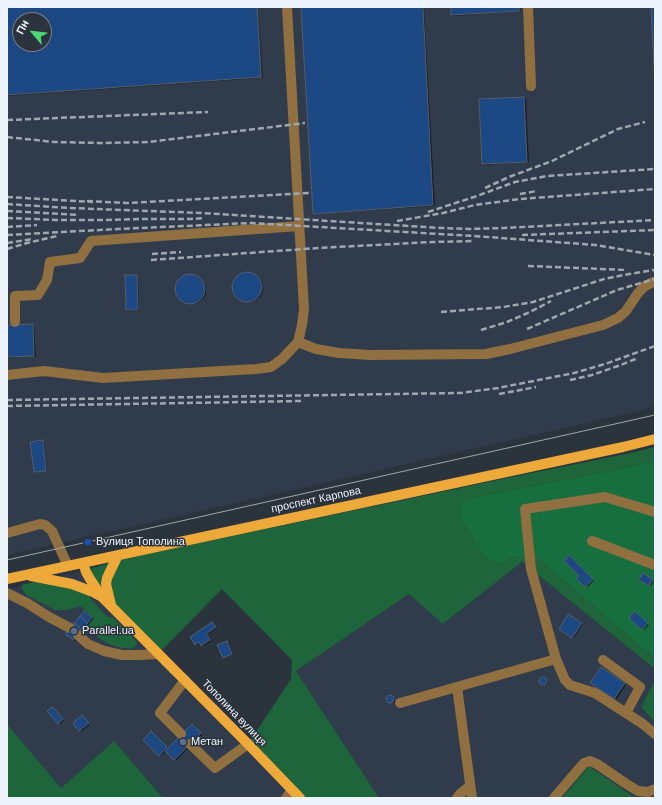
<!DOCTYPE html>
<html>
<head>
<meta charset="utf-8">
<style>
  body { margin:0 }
  #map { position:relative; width:662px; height:805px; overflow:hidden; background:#2b333d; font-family:Arial,sans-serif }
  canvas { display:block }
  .frame { position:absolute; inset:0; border:8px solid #eef4fb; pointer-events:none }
  .north { position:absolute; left:12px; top:12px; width:40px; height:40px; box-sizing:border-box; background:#2b333d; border:1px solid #798089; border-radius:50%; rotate:298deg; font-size:11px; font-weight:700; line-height:16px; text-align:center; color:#eef4fb }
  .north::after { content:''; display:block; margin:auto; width:14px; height:18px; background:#4bd677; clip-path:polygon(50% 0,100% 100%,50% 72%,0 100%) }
</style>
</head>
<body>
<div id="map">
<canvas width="662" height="805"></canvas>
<div class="frame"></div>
<div class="north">Пн</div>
</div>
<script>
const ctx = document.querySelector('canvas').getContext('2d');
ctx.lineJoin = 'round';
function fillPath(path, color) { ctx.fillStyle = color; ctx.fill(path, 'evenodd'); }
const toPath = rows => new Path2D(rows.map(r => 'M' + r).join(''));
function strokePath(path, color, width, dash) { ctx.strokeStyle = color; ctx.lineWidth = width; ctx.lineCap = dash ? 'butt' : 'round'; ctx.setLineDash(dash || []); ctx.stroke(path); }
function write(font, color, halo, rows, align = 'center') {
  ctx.font = font + ' Arial,sans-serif'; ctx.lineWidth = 3; ctx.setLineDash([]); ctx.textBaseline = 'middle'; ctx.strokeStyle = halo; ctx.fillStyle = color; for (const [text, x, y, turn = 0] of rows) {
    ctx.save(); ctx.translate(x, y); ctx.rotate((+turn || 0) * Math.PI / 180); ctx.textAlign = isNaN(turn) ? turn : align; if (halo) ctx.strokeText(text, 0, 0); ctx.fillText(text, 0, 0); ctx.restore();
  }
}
fillPath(toPath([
  [7,7,655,7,655,406,639,411,7,555],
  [20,20,44,20,44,44,20,44],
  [522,562,655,669,655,680,641,707,655,722,655,796,654,798,635,798,589,766,562,798,379,798,296,671,409,594,444,624],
  [80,572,110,605,292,790,286,798,163,798,114,741,61,788,7,724,7,589]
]), '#303b4b');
fillPath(toPath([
  [655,447,655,461,625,468,470,498,461,519,485,558,501,564,514,557,540,560,655,659,655,669,522,562,443,624,409,594,296,671,379,798,286,798,292,791,248,744,291,679,292,660,222,589,158,654,110,605,80,572,119,560,517,476,630,453],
  [35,582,71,587,89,595,89,597,107,617,112,617,131,635,136,641,137,644,136,646,132,649,117,647,105,642,96,636,86,628,94,618,80,606,68,610,55,610,26,595,23,590,21,585],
  [655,680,655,722,641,707],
  [7,724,61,788,114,741,163,798,7,798],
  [589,766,635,798,562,798]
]), '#1e653c');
fillPath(toPath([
  [655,461,655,659,540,560,514,557,501,564,485,558,461,519,461,504,470,498,625,468]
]), '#176e3f');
fillPath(toPath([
  [7,7,256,7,260,78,7,96],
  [20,20,44,20,44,44,20,44],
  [258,7,263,78,262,78],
  [302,7,424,7,435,206,315,214,314,213],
  [452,7,520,7,521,11,454,16,452,15],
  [524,98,526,98,529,162,485,165,483,164],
  [246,273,251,273,258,277,262,281,263,287,263,292,260,297,256,300,251,302,245,301,238,297,235,293,233,288,234,282,236,278,241,274],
  [189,275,194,275,201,279,205,283,206,289,206,294,203,299,199,302,194,304,188,303,181,299,177,295,176,290,177,284,179,280,183,276],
  [137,276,138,277,139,311,128,311,127,310],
  [33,325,34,326,36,356,7,358,7,326],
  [42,441,44,442,47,471,37,472,35,471],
  [571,557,594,580,588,587,578,578,580,576],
  [644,575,654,581,651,586,641,579],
  [86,613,93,619,75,641,66,634],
  [637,613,649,625,644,630,630,618],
  [569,616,583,624,574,638,560,629],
  [212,623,217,628,207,635,211,641,204,646,200,643,198,645,196,644],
  [227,642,229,643,233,654,225,658,224,657],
  [601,668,626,685,617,699,591,682],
  [542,678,547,680,548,681,547,684,546,685,541,682,540,681],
  [389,696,394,697,395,700,395,703,391,703,387,700,387,698],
  [55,709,64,721,60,724,59,723],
  [82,716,90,724,82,731,80,730],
  [194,726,202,735,176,760,166,751,161,756,159,755,153,734,168,749]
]), '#0007');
const building = toPath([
  [7,7,257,7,261,77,7,95,7,7],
  [20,20,44,20,44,44,20,44,20,20],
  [301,7,423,7,433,205,313,214,301,7],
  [451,7,519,7,519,11,451,15,451,7],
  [651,7,655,7,655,86,651,7],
  [524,97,527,162,482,164,479,99,524,97],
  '232 287a15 15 0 1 1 30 0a15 15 0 1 1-30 0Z',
  '175 289a15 15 0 1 1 30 0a15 15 0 1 1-30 0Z',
  [125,275,137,275,138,310,126,310,125,275],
  [33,324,34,356,7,357,7,325,33,324],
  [43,440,46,471,34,472,30,442,43,440],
  [569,555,593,579,585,587,576,578,579,576,564,561,569,555],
  [643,573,653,579,649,586,639,580,643,573],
  [84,611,92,617,88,623,80,616,84,611],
  [635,611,648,623,642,630,629,618,635,611],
  [568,614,582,623,572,638,559,629,568,614],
  [80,616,88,623,82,630,74,623,80,616],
  [212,622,216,627,206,634,210,640,201,646,199,642,195,645,190,637,212,622],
  [74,623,82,630,73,640,65,634,74,623],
  [227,641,232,654,223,658,217,645,227,641],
  [601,667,625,683,614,699,590,683,601,667],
  '539 681a4 4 0 1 1 8 0a4 4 0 1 1-8 0Z',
  '386 699a4 4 0 1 1 8 0a4 4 0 1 1-8 0Z',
  [53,707,63,719,58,724,47,711,53,707],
  [82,715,89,723,79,731,73,723,82,715],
  [192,724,201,733,174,760,165,751,192,724],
  [151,731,167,747,159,756,143,740,151,731]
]);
fillPath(building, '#1c4883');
strokePath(building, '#555d69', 1);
strokePath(toPath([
  [528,7,531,86],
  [15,322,15,296,38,295,47,280,50,262,80,258,91,241,299,226],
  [298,342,316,349,339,353,370,355,486,354,510,349,603,325,618,318,626,311,638,293,645,286,653,282,655,282],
  [7,375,44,371,103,378,256,369,271,367,282,359,298,342,302,325,304,309,287,7],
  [655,512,605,497,525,509,531,569,556,659,565,680,570,685,595,693,643,724,655,734],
  [7,533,40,524,45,525,52,531,68,566],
  [592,541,655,565],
  [7,593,27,603,49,617,70,628],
  [78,635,88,644,104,651,122,655,140,655,158,654],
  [603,660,640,687,626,713],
  [457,687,472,798],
  [400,703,556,659],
  [181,734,160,713,185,680],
  [190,744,215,768,248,744],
  [286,798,292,790],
  [457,798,460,794,470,786],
  [554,798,584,763,590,761,597,764,625,783,638,791,648,792,655,789]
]), '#906f40', 10);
strokePath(toPath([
  [83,563,86,572,90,579,102,597,248,744,300,798],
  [31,576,72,584,93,592,100,596],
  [7,579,623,447,655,439],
  [111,605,106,584,107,578,118,555]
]), '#eea93b', 10);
strokePath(toPath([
  [7,560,655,415]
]), '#a0a7af', 1);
strokePath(toPath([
  [7,120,208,112],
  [7,137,54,142,100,143,148,142,305,123],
  [485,188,509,177,552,161,618,129,645,122],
  [520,194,537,191],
  [7,197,93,202],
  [87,201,127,203,309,193],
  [7,204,69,208,202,213,441,228,469,229,504,228,655,220],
  [7,211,79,215],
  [428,212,474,197,515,182,547,176,655,169],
  [7,218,56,220,102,220,141,219,191,219,205,218],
  [397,221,443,213,475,205,520,199,655,189],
  [7,227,37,225],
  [7,235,118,229,251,223,474,236,542,241,596,245,655,255],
  [522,235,655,230],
  [7,243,33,239],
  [7,249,27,243,57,236],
  [152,254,181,252],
  [151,260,318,248,432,242,474,241],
  [528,266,627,270],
  [441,312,503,307,533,302,604,279,629,274,654,270],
  [527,329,617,290,655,279],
  [481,330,507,322,530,312,551,301],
  [570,380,592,375,618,366,638,358],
  [499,394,536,387],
  [7,400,461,393,498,388,574,373,605,364,655,346],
  [7,406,301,401]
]), '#a0a7af', 2.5, [6, 3]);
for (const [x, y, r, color] of [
  [88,542,4,"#1a4fb4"],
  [74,631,4,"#5c6f8a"],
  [183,742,4,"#5c6f8a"]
]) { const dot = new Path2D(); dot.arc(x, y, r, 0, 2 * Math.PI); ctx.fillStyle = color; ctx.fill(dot); strokePath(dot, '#2b333d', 1.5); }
write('11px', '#eef4fb', '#2b333d', [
  ["проспект Карпова",316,500,-12],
  ["Тополина вулиця",234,713,46]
]);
write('11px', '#eef4fb', '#2b333d', [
  ["Вулиця Тополина",96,542],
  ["Parallel.ua",82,631],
  ["Метан",191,742]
], 'left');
</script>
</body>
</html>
